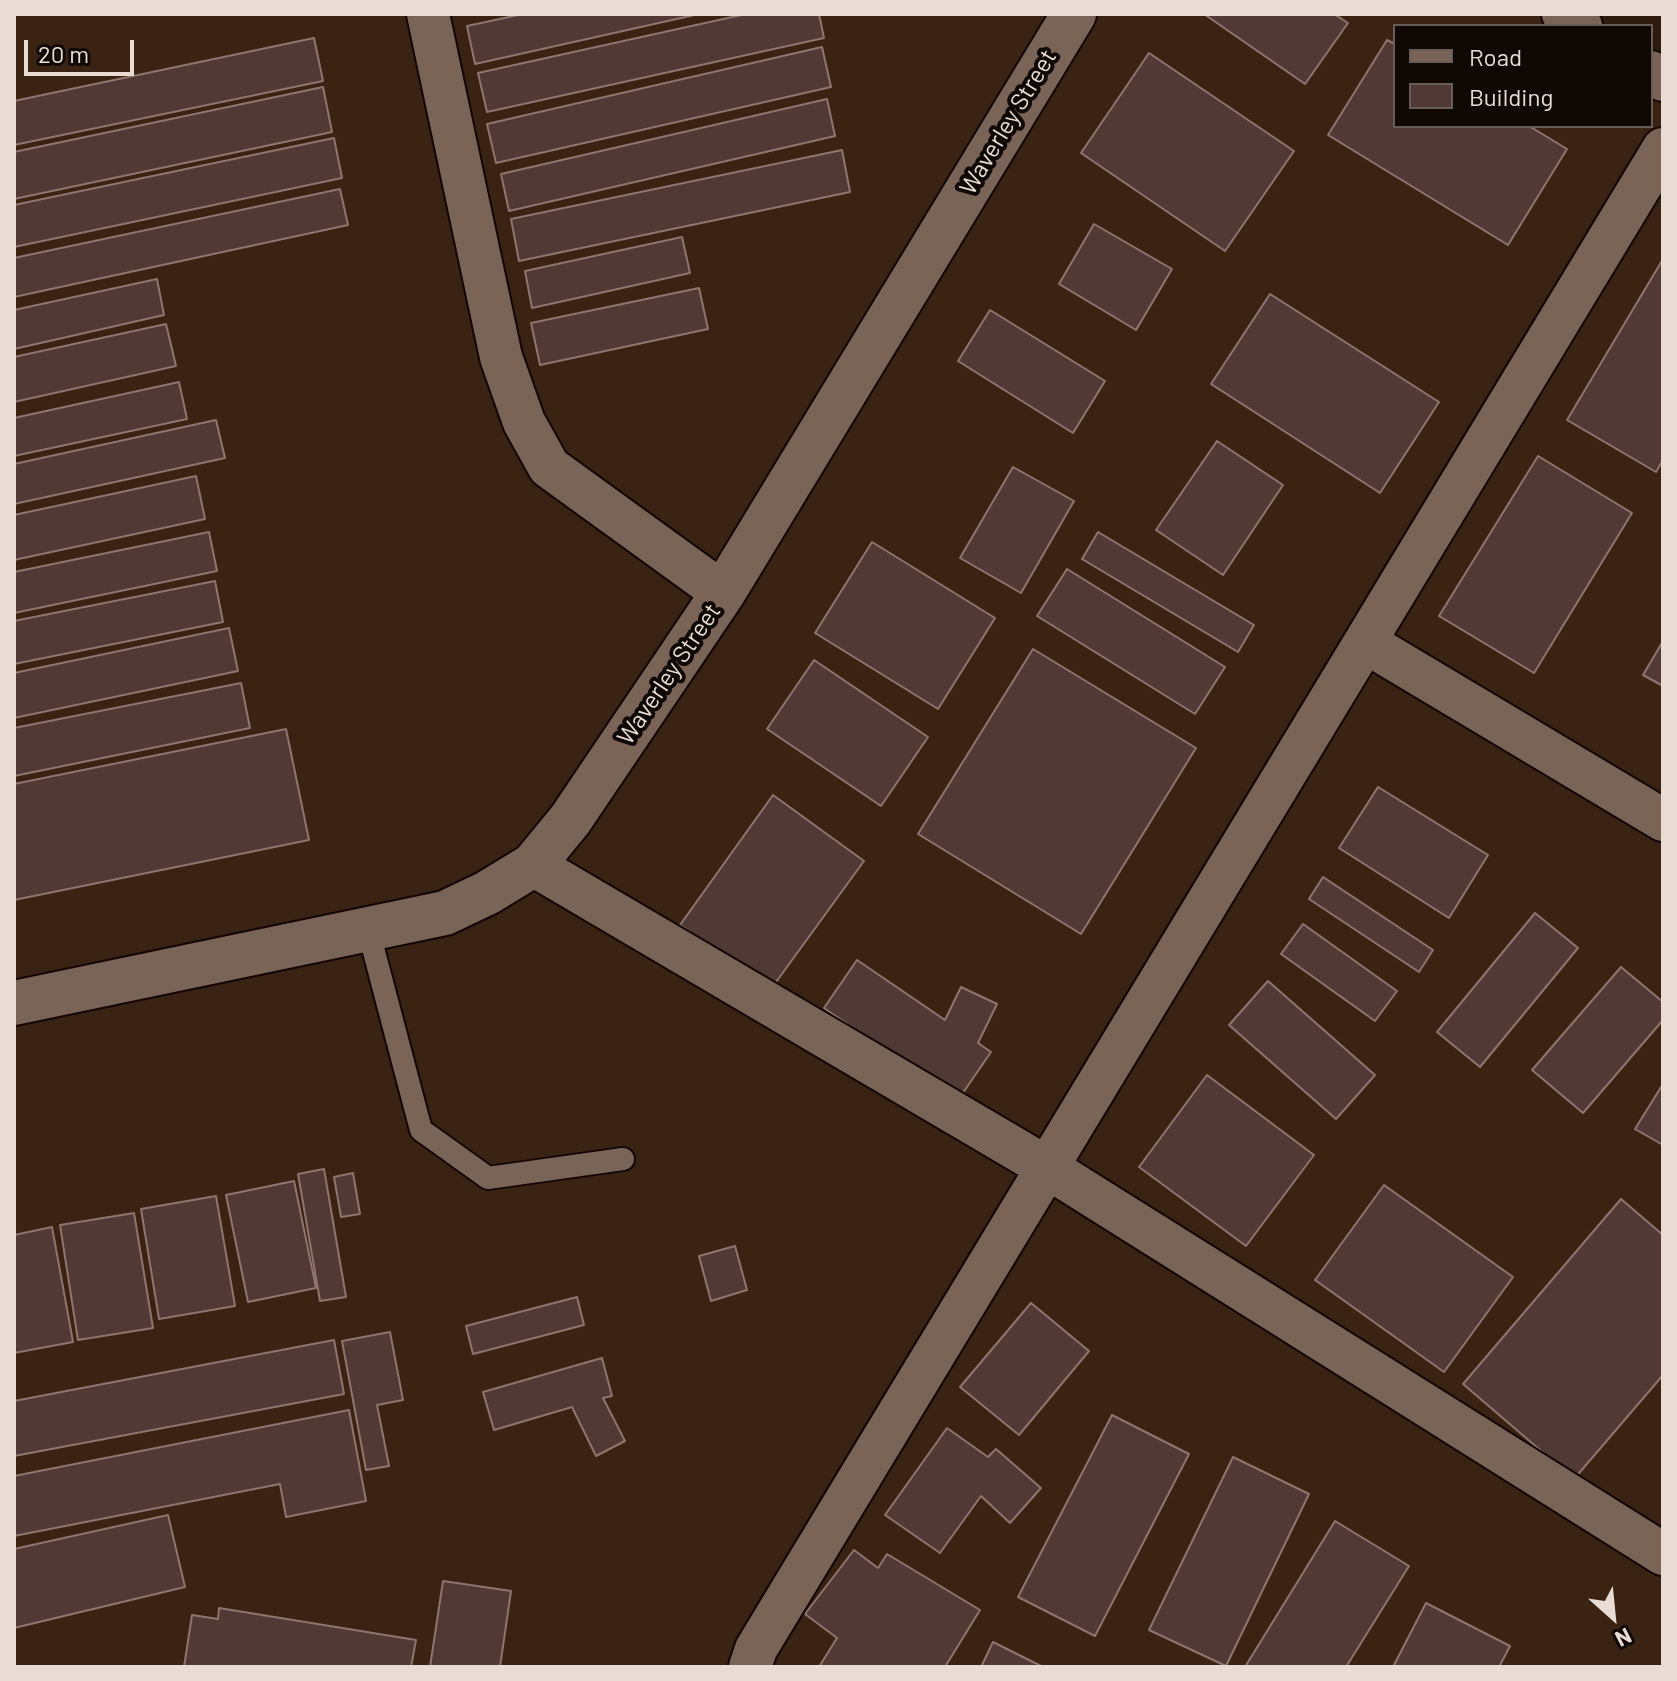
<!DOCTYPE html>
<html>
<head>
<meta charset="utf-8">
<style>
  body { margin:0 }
  #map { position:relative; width:1677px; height:1681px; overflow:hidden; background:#2d1b10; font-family:Barlow,sans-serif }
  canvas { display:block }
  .frame { position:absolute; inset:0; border:16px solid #e9dcd4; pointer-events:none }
  .legend { position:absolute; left:1393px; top:24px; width:260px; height:104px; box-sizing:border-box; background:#100804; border:2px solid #675d57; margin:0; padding:10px 14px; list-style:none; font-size:24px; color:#e9dcd4 }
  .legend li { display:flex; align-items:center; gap:16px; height:40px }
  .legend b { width:40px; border:2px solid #675d57 }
  .north { position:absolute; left:1573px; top:1577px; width:80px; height:80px; -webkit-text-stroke:6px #100804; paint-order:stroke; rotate:153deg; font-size:22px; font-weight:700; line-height:32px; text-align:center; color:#e9dcd4 }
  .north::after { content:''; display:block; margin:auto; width:28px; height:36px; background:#e9dcd4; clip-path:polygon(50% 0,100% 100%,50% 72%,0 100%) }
  .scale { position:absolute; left:24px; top:40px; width:110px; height:36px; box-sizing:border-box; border:4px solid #e9dcd4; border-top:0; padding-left:10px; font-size:24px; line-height:28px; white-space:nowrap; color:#e9dcd4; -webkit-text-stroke:6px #100804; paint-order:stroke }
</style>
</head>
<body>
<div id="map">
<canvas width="1677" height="1681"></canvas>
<div class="frame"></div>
<ul class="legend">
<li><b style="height:10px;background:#7a6457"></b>Road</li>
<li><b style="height:22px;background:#513935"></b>Building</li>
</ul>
<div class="north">N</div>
<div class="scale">20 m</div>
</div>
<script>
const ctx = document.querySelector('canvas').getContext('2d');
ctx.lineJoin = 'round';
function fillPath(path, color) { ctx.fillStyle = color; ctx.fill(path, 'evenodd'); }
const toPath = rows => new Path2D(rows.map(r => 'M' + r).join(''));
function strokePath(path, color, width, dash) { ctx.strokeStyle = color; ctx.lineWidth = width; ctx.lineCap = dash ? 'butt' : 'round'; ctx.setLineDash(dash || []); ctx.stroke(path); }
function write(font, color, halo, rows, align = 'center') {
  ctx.font = font + ' Barlow,sans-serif'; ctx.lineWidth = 8; ctx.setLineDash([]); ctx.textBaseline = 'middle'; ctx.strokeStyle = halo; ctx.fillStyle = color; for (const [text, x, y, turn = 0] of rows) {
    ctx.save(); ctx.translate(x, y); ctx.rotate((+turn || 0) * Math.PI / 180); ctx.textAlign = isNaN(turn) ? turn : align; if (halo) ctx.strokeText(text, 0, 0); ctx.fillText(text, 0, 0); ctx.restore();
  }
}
fillPath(toPath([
  [14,14,1541,14,1559,26,1395,26,1395,126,1651,126,1651,90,1663,98,1663,1667,14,1667]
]), '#3b2314');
const building = toPath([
  [523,14,699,14,475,64,467,26,523,14],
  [746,14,819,14,824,38,487,112,478,73,746,14],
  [1204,14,1334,14,1348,23,1305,84,1204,14],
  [314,38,323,81,14,145,14,101,314,38],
  [1387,40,1395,44,1395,126,1529,126,1567,149,1508,245,1328,135,1387,40],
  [822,47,831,87,496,163,487,124,822,47],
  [1149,53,1294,151,1225,251,1081,153,1149,53],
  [323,87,332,132,14,199,14,152,323,87],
  [827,99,835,136,509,211,501,174,827,99],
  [334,138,342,178,14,247,14,205,334,138],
  [842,150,850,192,519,261,511,219,842,150],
  [340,189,348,225,14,297,14,258,340,189],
  [1094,224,1172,269,1136,330,1059,284,1094,224],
  [682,237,690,273,532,308,525,271,682,237],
  [1663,259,1663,460,1656,472,1567,420,1663,259],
  [157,279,164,315,14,349,14,310,157,279],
  [699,288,708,329,540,365,531,323,699,288],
  [1270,294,1439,402,1380,493,1211,384,1270,294],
  [990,310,1105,381,1073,433,958,361,990,310],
  [166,324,176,366,14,402,14,357,166,324],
  [179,382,187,419,14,456,14,418,179,382],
  [216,420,225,458,14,504,14,464,216,420],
  [1217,441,1283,485,1223,575,1156,530,1217,441],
  [1538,456,1632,513,1534,673,1439,616,1538,456],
  [1013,467,1074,501,1021,593,960,558,1013,467],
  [196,476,205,519,14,560,14,515,196,476],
  [209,532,217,571,14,613,14,572,209,532],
  [1098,532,1254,625,1238,652,1082,559,1098,532],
  [872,542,995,618,938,709,815,633,872,542],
  [1067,569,1225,667,1195,714,1037,616,1067,569],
  [215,581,223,622,14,664,14,621,215,581],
  [229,628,238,671,14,718,14,673,229,628],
  [1663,641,1663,686,1643,675,1663,641],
  [1033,649,1196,748,1081,934,918,834,1033,649],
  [814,660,928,737,881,806,767,729,814,660],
  [241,683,250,728,14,776,14,728,241,683],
  [286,729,309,840,14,900,14,784,286,729],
  [1378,787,1488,855,1449,918,1339,848,1378,787],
  [773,795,864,861,771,989,680,925,773,795],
  [1323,877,1433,950,1419,972,1309,899,1323,877],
  [1535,913,1578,948,1480,1067,1437,1032,1535,913],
  [1303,924,1397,991,1375,1021,1281,954,1303,924],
  [857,960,945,1020,961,987,997,1004,978,1043,991,1052,958,1100,824,1008,857,960],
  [1621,967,1663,1002,1663,1020,1583,1113,1532,1070,1621,967],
  [1268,981,1375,1075,1336,1119,1229,1025,1268,981],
  [1207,1075,1314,1155,1246,1246,1139,1167,1207,1075],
  [1663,1084,1663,1145,1635,1129,1663,1084],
  [324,1169,346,1297,320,1301,298,1174,324,1169],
  [353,1173,360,1214,341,1217,334,1177,353,1173],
  [294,1181,316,1288,248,1302,226,1195,294,1181],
  [1384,1185,1513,1277,1444,1372,1315,1280,1384,1185],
  [216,1196,235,1306,159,1319,141,1209,216,1196],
  [1621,1199,1663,1235,1663,1375,1574,1479,1463,1384,1621,1199],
  [134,1213,153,1328,78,1340,60,1225,134,1213],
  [52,1227,73,1342,14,1353,14,1235,52,1227],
  [735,1246,747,1290,711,1301,699,1256,735,1246],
  [577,1297,584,1325,473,1354,466,1326,577,1297],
  [1031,1303,1089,1351,1019,1435,960,1387,1031,1303],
  [390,1332,403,1400,377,1405,389,1466,366,1470,342,1341,390,1332],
  [334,1340,344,1394,14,1456,14,1401,334,1340],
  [602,1358,612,1396,603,1398,625,1441,596,1456,572,1407,494,1430,483,1392,602,1358],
  [349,1410,366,1501,286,1517,280,1484,14,1536,14,1476,349,1410],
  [1112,1415,1189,1454,1095,1636,1018,1597,1112,1415],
  [947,1428,988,1457,996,1449,1041,1488,1010,1523,981,1496,940,1553,885,1515,947,1428],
  [1233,1457,1309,1494,1226,1666,1149,1630,1233,1457],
  [168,1515,185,1587,14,1628,14,1549,168,1515],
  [1335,1521,1409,1566,1346,1667,1245,1667,1335,1521],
  [854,1550,878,1568,887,1554,980,1610,945,1667,819,1667,837,1638,805,1614,854,1550],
  [443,1581,511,1591,500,1667,430,1667,443,1581],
  [1426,1603,1510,1646,1499,1667,1393,1667,1426,1603],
  [219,1608,416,1640,411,1667,184,1667,192,1615,218,1619,219,1608],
  [993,1642,1043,1667,981,1667,993,1642]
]);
fillPath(building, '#513935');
strokePath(building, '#8f746f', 2);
const lane = toPath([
  [368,929,421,1130,488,1178,623,1159]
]);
const street = toPath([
  [428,14,501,357,524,422,549,467,723,593],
  [1563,14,1581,26],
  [1651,72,1663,80],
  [1365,642,1663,820],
  [533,865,1048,1168,1663,1554],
  [750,1667,756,1649,1663,149]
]);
const secondary = toPath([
  [14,1003,445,913,487,893,533,865,570,820,723,593,1074,14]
]);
strokePath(lane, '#150500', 26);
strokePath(street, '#150500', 46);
strokePath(secondary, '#150500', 48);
strokePath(lane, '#7a6457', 22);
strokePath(street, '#7a6457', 42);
strokePath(secondary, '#7a6457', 44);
write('24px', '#e9dcd4', '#100804', [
  ["Waverley Street",1008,122,-59],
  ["Waverley Street",669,674,-56]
]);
</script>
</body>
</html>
